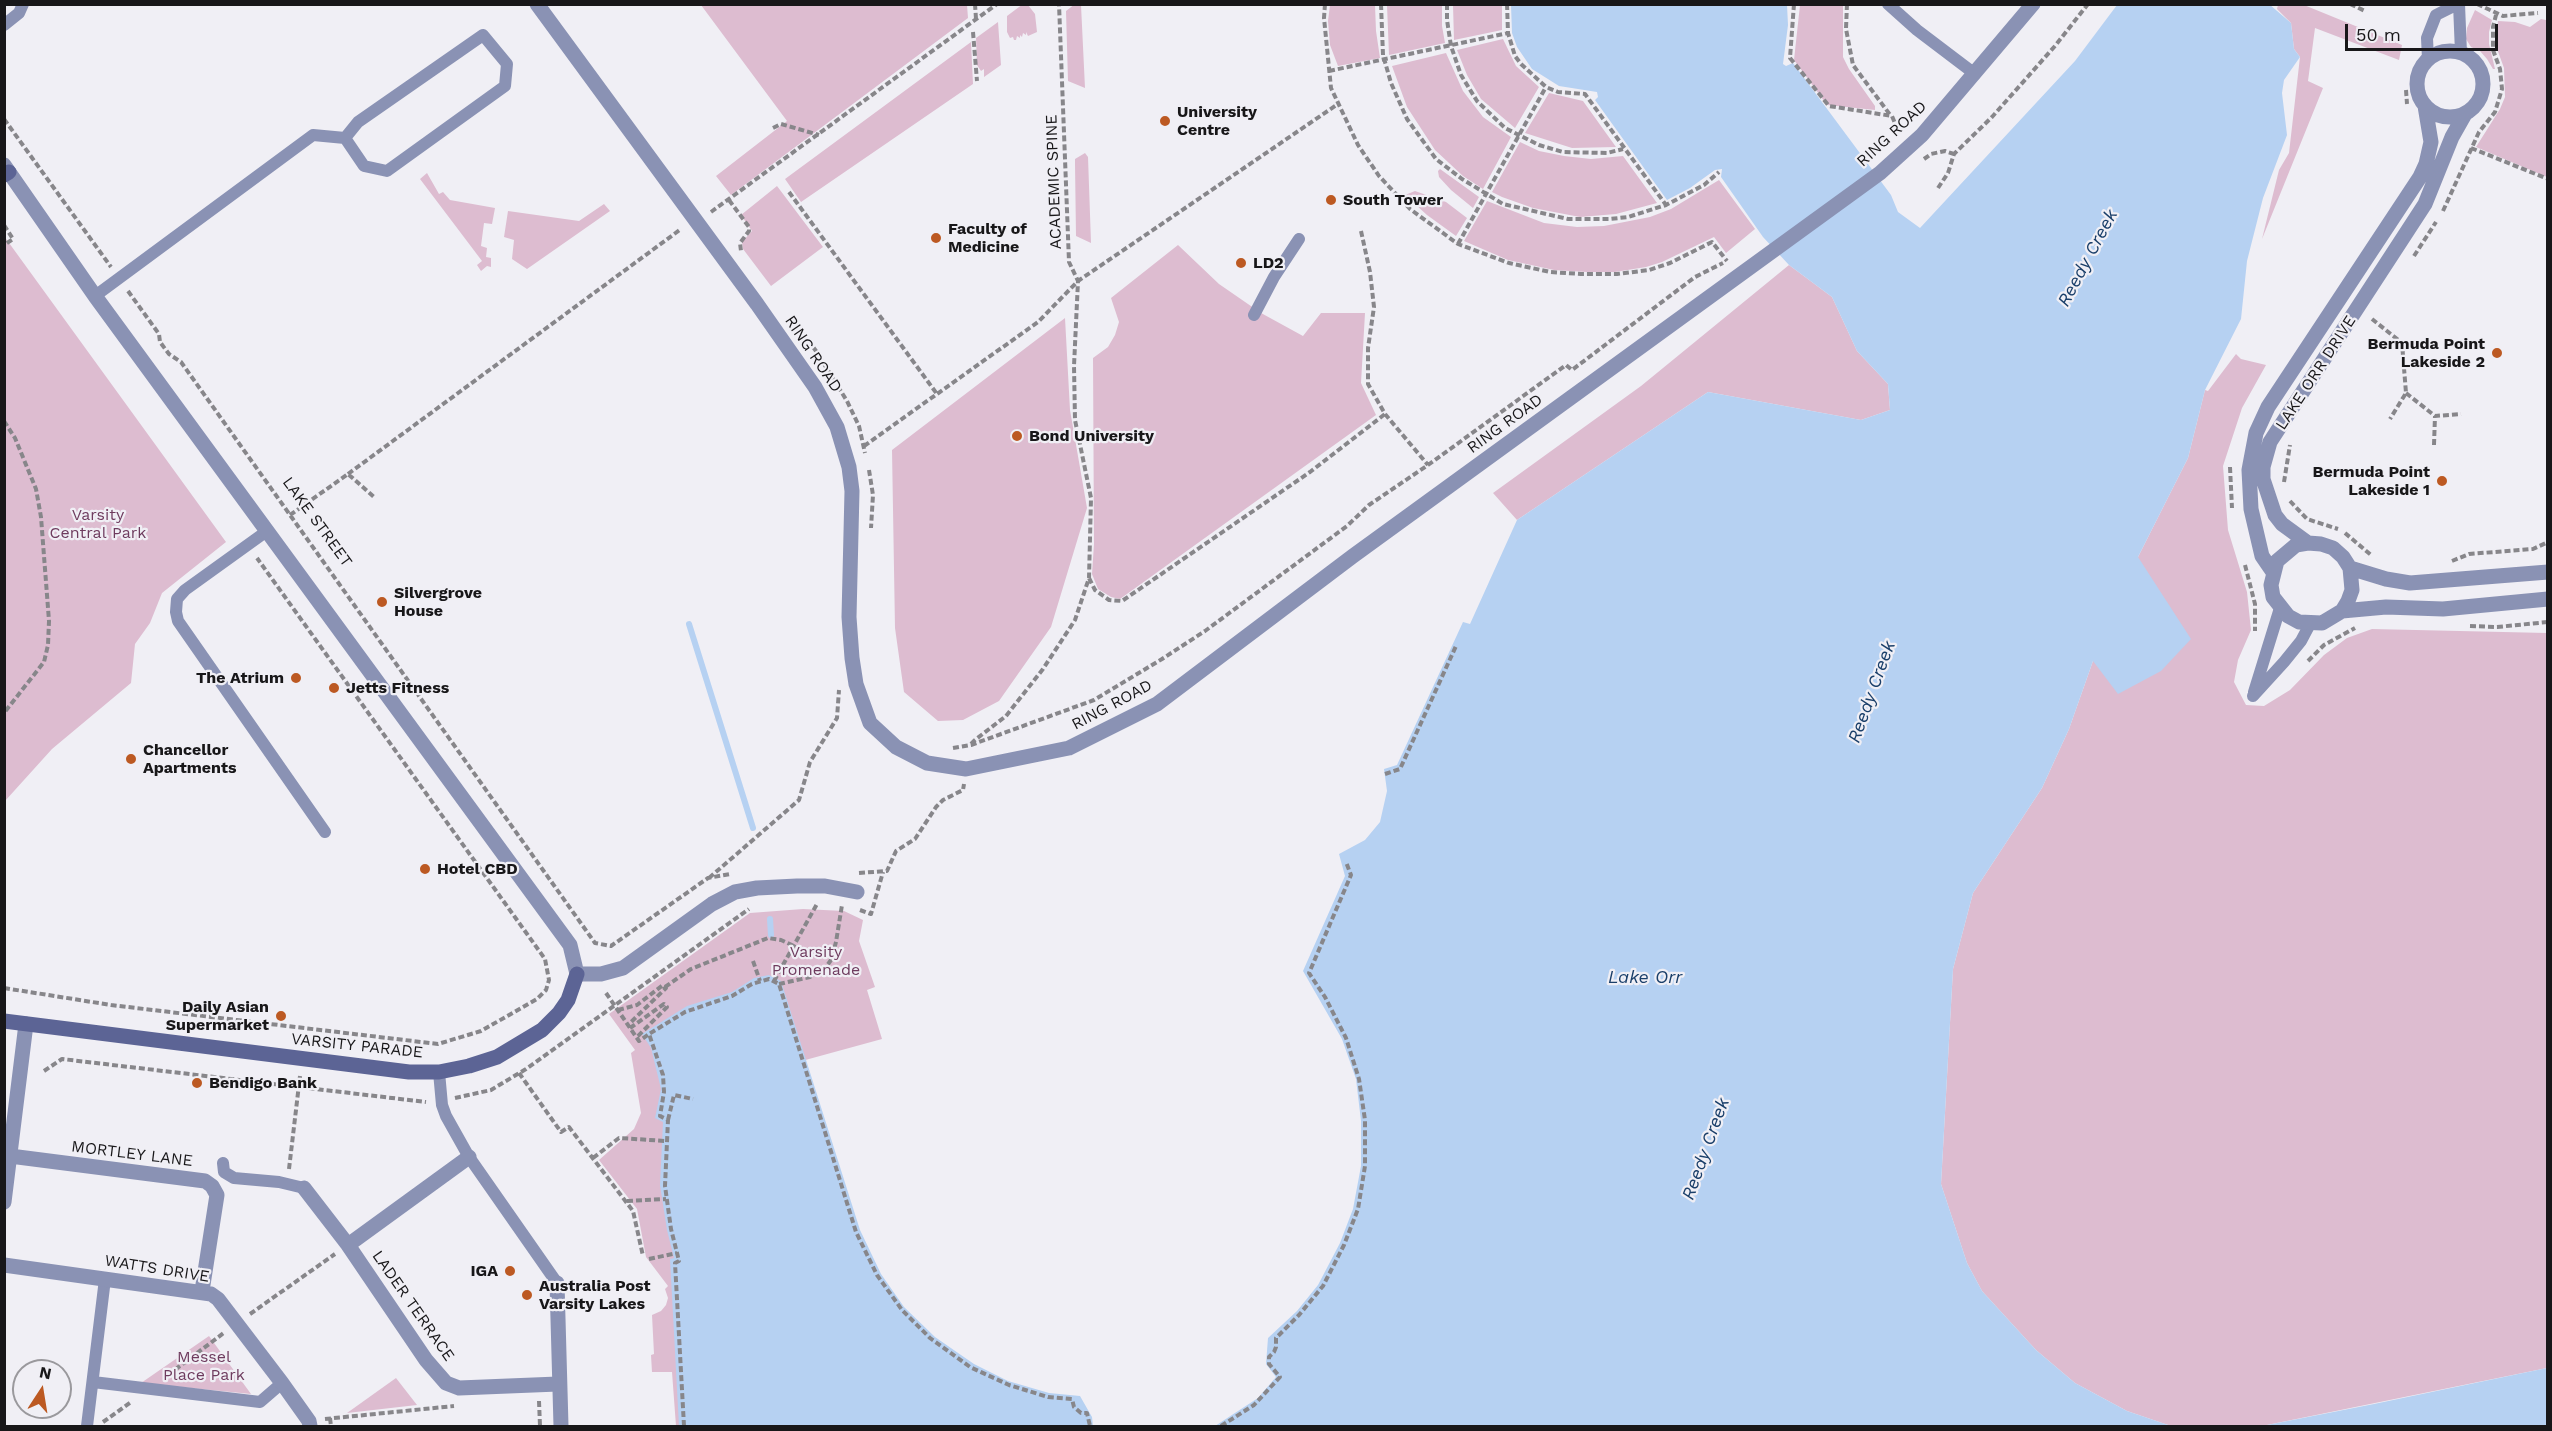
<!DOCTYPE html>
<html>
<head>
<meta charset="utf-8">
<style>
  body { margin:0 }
  #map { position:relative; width:2552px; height:1431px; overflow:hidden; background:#f0eff5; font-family:"Work Sans",sans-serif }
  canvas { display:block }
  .frame { position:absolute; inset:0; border:6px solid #181719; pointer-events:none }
  .north { position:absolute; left:12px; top:1359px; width:60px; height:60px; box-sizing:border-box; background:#f0eff5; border:2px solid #9a999d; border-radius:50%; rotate:12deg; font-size:16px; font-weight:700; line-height:24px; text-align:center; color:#181719 }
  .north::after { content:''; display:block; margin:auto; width:21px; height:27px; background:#bc5922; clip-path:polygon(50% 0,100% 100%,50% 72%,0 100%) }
  .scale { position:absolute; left:2345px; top:24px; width:153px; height:27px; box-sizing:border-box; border:3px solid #181719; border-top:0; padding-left:8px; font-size:18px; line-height:21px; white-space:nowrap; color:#181719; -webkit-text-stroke:4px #f0eff5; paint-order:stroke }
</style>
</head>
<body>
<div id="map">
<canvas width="2552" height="1431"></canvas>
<div class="frame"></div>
<div class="north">N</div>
<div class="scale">50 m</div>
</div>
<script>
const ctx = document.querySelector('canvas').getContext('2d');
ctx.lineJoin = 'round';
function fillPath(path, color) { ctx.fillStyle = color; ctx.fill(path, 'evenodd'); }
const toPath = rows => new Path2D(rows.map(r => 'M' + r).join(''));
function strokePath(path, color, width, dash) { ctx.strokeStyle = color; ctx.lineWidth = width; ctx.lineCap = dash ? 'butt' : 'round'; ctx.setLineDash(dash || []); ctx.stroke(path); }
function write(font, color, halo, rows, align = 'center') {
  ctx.font = font + ' "Work Sans",sans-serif'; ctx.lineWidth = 4.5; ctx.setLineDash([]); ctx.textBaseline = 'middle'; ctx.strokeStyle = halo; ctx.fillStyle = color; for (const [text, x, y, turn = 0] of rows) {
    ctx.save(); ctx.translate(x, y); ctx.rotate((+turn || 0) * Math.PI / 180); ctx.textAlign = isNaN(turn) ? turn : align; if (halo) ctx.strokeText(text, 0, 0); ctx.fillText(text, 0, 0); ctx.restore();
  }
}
fillPath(toPath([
  [1023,4,1028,5,1035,14,1037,32,1028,36,1026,32,1026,35,1023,33,1022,37,1020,35,1020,38,1017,36,1016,40,1014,40,1013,37,1010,38,1007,32,1007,16],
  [1075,4,1081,5,1085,88,1068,81,1066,11],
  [701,5,967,5,968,18,731,195,716,176,787,121],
  [1330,5,1375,5,1376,31,1380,58,1338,66,1330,45,1328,21],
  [1387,5,1442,5,1442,26,1445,43,1389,55],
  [1453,5,1502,5,1502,30,1454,40],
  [1800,5,1843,5,1843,57,1849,69,1875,106,1875,110,1827,105,1794,60],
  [2278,5,2304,5,2402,45,2399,60,2315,28,2308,81,2323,88,2262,239,2279,170,2289,153,2300,57,2294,49,2291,23,2277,9],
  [2475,10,2492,20,2489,32,2489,44,2495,69,2493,69,2487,59,2480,51,2471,47,2466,39,2467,28],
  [2541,19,2546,20,2547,55,2547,177,2476,147,2500,109,2505,97,2504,68,2496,46,2498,21,2515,22,2530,27],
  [998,22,1001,65,984,77,984,69,981,71,977,65,976,38],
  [1503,39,1516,66,1539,87,1515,128,1481,99,1467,75,1457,50],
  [971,42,973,84,801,202,785,179],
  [1446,53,1463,91,1483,117,1511,137,1483,189,1463,176,1435,150,1407,107,1392,66],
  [1549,93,1583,101,1616,147,1572,148,1525,133],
  [1520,142,1539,151,1564,156,1591,159,1623,156,1657,203,1616,214,1580,217,1533,208,1502,197,1492,192],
  [1085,153,1088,157,1091,243,1076,236,1075,164,1075,159],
  [1440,169,1479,197,1473,208,1451,190,1439,177,1438,171],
  [427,173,439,194,443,192,450,200,495,208,492,224,484,223,481,246,487,248,486,257,491,258,491,267,487,266,481,271,477,265,482,261,420,179],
  [1719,180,1755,229,1726,253,1714,237,1662,262,1646,267,1615,272,1587,272,1554,270,1508,260,1464,241,1487,201,1544,223,1577,227,1604,226,1650,217,1671,209],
  [777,186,823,247,771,286,743,249,742,242,752,231,741,215],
  [1415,191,1446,202,1467,218,1456,236,1427,215,1405,195],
  [604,204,610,211,527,269,512,259,514,240,504,237,508,211,579,221],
  [4,236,226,542,162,593,150,623,135,644,131,683,52,749,5,801],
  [1178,245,1219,284,1261,313,1303,336,1321,313,1365,313,1361,383,1376,415,1120,599,1111,597,1098,589,1092,574,1094,544,1093,358,1108,347,1115,335,1119,322,1111,298],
  [1789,265,1832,297,1857,351,1888,384,1890,410,1861,420,1708,392,1517,520,1493,493,1641,386],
  [1065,318,1070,410,1087,508,1051,627,999,701,963,720,938,721,904,692,895,628,892,450],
  [2236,354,2241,359,2266,365,2242,408,2223,466,2228,530,2247,592,2251,630,2238,660,2234,682,2246,705,2264,706,2290,690,2324,655,2347,638,2372,629,2547,633,2547,1368,2262,1426,2171,1426,2127,1411,2075,1383,2036,1350,1982,1291,1967,1263,1941,1184,1953,969,1973,893,2042,788,2069,729,2093,661,2138,557,2188,458,2205,390,2208,391],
  [803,909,844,911,863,920,859,941,875,987,867,990,882,1039,798,1062,665,1055,688,1426,676,1426,672,1372,652,1372,651,1355,654,1354,652,1315,661,1311,666,1305,668,1298,665,1289,668,1286,646,1257,637,1209,599,1160,634,1129,641,1113,631,1053,635,1050,609,1014,750,913],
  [209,1336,251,1394,141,1383],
  [396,1378,417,1405,347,1413]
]), '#ddbcd0');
fillPath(toPath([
  [2269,4,2291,23,2294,49,2300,57,2284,80,2282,93,2287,135,2263,198,2247,261,2241,319,2205,390,2188,458,2138,557,2191,639,2161,671,2118,694,2093,661,2069,729,2042,788,1973,893,1953,969,1941,1184,1967,1263,1982,1291,2036,1350,2075,1383,2127,1411,2171,1426,1215,1426,1258,1398,1276,1377,1266,1364,1268,1338,1297,1311,1318,1285,1340,1243,1353,1209,1361,1166,1361,1121,1356,1079,1342,1039,1303,971,1345,876,1339,854,1365,840,1380,822,1387,791,1384,769,1397,765,1463,622,1470,624,1517,520,1708,392,1861,420,1890,410,1888,384,1857,351,1832,297,1789,265,1763,237,1721,177,1722,169,1715,170,1690,188,1667,200,1595,100,1598,97,1597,92,1559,86,1532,69,1517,47,1512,33,1511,5,1787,5,1788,25,1783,64,1786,66,1793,63,1891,195,1898,212,1920,228,2075,61,2117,5],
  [769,975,781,981,860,1230,881,1274,904,1307,935,1337,974,1364,1008,1381,1049,1393,1080,1396,1092,1417,1093,1426,679,1426,670,1259,674,1258,667,1230,660,1185,663,1122,655,1118,661,1089,651,1048,642,1034,687,1006,732,992,754,978],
  [2547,1368,2547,1426,2262,1426,2374,1404]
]), '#b6d1f2');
strokePath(toPath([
  [689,624,753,828],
  [770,919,771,935]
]), '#b6d1f2', 6);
strokePath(toPath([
  [975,4,976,19],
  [1325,4,1324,18,1331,88,1358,145,1379,176,1410,209,1458,244,1509,263,1550,272,1581,274,1617,274,1649,270,1670,263,1712,242,1727,261],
  [1381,4,1383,55,1391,83,1407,119,1436,159,1462,179,1503,204,1568,219,1610,219,1628,217,1666,205,1704,185,1719,172],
  [1447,4,1447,20,1451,46,1461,75,1477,101,1505,128,1539,145,1563,152,1607,153,1623,149],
  [1507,4,1508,33,1515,56,1521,64,1546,87,1558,92,1585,94,1666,205],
  [1794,4,1790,58,1829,106,1892,116,1899,133],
  [1847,4,1846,29,1853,65,1891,116],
  [2350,4,2365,11],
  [2477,4,2503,16,2538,13],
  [973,32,977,81],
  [1329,71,1508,33],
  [2406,90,2407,104],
  [4,119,111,267],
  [773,128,781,124,819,135],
  [2471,148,2548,179],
  [1924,159,1931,154,1945,151,1954,154],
  [1938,188,1948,173,1954,154,1992,117,2055,46,2088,4],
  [789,192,937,394],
  [729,200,749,227,749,231,740,243,741,251],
  [2443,211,2479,132,2495,112,2502,89,2500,69,2493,50,2493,27,2496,15],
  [711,212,997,4],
  [4,225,13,239,4,245],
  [1361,231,1370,272,1374,307,1368,348,1368,384,1385,414,1428,465],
  [1458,244,1546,87],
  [2414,256,2436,222],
  [128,291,159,334,160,342,169,354,181,362,595,943,611,946,708,878,730,874],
  [792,319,816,351,847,401,859,426,865,453],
  [2372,319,2402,343,2406,393,2390,419],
  [2406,393,2435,416,2461,414],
  [4,421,15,438,36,489,41,517,49,621,48,645,44,662,4,713],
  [2434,445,2435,416],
  [864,446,1038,322,1078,281,1338,104],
  [2230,467,2232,508],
  [869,470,873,495,871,528],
  [348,474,681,229],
  [2284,482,2290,445],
  [2290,501,2307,519,2338,529],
  [290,515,348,474,374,497],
  [2345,533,2371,555],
  [2452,561,2469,554,2533,549,2548,542],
  [2245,565,2255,604,2255,631],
  [1089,578,1095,590,1109,600,1122,601,1310,472,1385,414],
  [2470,626,2497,627,2548,622],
  [2308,661,2324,645,2355,628],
  [971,744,975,740,1006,716,1043,669,1075,620,1089,578,1091,498,1075,420,1074,366,1078,281,1069,262,1059,4],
  [953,748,971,745,1094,700,1162,659,1205,631,1347,526,1369,505,1428,465,1566,365,1572,370,1695,277,1723,263],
  [1385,774,1400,769,1456,646],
  [859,873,887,871,896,851,915,839,936,807,943,800,963,790,964,784],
  [709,878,799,800,810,762,837,718,839,690],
  [860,910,871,914,883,872],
  [753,961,760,981],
  [774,981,817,904],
  [779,984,810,977,826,967,831,960,836,942,842,905],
  [665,987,691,969,768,938,781,940,794,946],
  [4,988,111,1005,438,1044,481,1031,537,999,546,990,549,980,545,959,257,558],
  [606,993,639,1041,649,1034],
  [618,1010,637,1005,663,985,666,988,628,1025],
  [630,1028,664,1004,667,1007,636,1038],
  [44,1071,62,1059,426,1102],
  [519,1073,561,1132,569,1127,633,1211,643,1256],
  [455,1098,491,1090,526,1069,749,909],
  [668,1120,674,1095,693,1099],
  [593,1158,619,1138,666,1141],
  [289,1169,300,1076],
  [627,1201,666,1199],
  [649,1259,677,1253],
  [250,1314,335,1254],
  [168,1375,225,1332],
  [539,1401,540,1426],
  [330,1418,331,1426],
  [325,1419,454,1406],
  [103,1422,131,1402],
  [684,1426,675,1263,679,1261,671,1229,665,1186,668,1120,660,1116,664,1092,663,1075,649,1034,685,1012,732,996,752,984,769,979,779,984,856,1232,877,1275,902,1310,930,1338,970,1367,1009,1385,1048,1397,1072,1399,1074,1407,1081,1413,1087,1413,1090,1426],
  [1221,1426,1254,1405,1280,1377,1269,1364,1269,1357,1274,1352,1276,1347,1276,1338,1299,1315,1323,1286,1344,1245,1358,1209,1365,1166,1365,1120,1359,1079,1346,1038,1325,997,1309,973,1351,875,1346,862]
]), '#87868a', 4, [6, 3]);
strokePath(toPath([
  [1888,4,1917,30,1975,74],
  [2459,4,2461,53],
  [4,25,19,13,23,4],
  [2428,59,2427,38,2436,15,2458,4],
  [95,296,313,135,345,138,358,122,483,35,507,64,505,86,387,171,364,166,345,138],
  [1254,315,1274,277,1299,239],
  [267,531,185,590,177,599,176,612,178,621,325,832],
  [2254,692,2280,608],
  [2253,696,2284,662,2301,641,2310,624],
  [439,1072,442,1105,446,1116,469,1157,557,1283],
  [223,1163,224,1172,234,1178,279,1182,304,1188],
  [93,1382,260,1402,282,1383],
  [87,1426,105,1279]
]), '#8a92b4', 12);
strokePath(toPath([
  [537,4,757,304,815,387,837,427,849,467,852,491,849,617,852,658,856,684,870,723,896,747,927,763,966,769,1069,748,1157,704,1353,556,1880,173,1922,135,2033,4],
  '2417 84a33 33 0 1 1 66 0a33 33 0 1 1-66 0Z',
  [4,165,95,296,570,945,577,974,601,974,623,968,712,904,735,892,757,888,797,886,825,886,857,892],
  [2308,543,2296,545,2277,561,2271,585,2273,597,2288,616,2299,622,2322,623,2342,611,2348,601,2352,590,2350,568,2343,557,2333,548,2321,544,2308,543,2282,524,2275,515,2263,479,2263,467,2270,442,2425,204,2452,137,2465,114],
  [2350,568,2386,579,2410,583,2548,572],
  [2273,572,2262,556,2251,509,2249,470,2256,433,2268,407,2420,177,2426,164,2431,142,2425,106],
  [2342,611,2386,607,2443,609,2548,599],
  [10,1156,205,1181,212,1186,217,1195,202,1291],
  [469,1157,348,1245,426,1360,446,1383,459,1388,558,1384],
  [304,1188,348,1245],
  [4,1202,26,1024],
  [4,1265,211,1294,218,1299,282,1383,309,1421,310,1426],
  [557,1283,561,1426]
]), '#8a92b4', 15);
strokePath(toPath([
  [4,175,9,172],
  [4,1021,409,1072,439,1072,469,1066,497,1057,542,1030,559,1013,568,1000,577,974]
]), '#5c6495', 15);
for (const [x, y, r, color] of [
  [1165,121,6,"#bc5922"],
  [1331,200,6,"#bc5922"],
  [936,238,6,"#bc5922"],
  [1241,263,6,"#bc5922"],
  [2497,353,6,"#bc5922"],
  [1017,436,6,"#bc5922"],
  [2442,481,6,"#bc5922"],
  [382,602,6,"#bc5922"],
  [296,678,6,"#bc5922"],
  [334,688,6,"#bc5922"],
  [131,759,6,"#bc5922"],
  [425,869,6,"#bc5922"],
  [281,1016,6,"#bc5922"],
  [197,1083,6,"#bc5922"],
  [510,1271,6,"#bc5922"],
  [527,1295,6,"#bc5922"]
]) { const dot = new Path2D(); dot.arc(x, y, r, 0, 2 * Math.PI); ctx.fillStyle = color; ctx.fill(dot); strokePath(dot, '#f0eff5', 2); }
write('bold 16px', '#181719', '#f0eff5', [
  ["University",1177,112],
  ["Centre",1177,130],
  ["South Tower",1343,200],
  ["Faculty of",948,229],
  ["Medicine",948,247],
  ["LD2",1253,263],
  ["Bermuda Point",2485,344,"right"],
  ["Lakeside 2",2485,362,"right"],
  ["Bond University",1029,436],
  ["Bermuda Point",2430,472,"right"],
  ["Lakeside 1",2430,490,"right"],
  ["Silvergrove",394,593],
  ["House",394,611],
  ["The Atrium",284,678,"right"],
  ["Jetts Fitness",346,688],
  ["Chancellor",143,750],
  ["Apartments",143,768],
  ["Hotel CBD",437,869],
  ["Daily Asian",269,1007,"right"],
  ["Supermarket",269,1025,"right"],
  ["Bendigo Bank",209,1083],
  ["IGA",498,1271,"right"],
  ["Australia Post",539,1286],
  ["Varsity Lakes",539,1304]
], 'left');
write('16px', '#181719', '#f0eff5', [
  ["RING ROAD",1892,134,-43],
  ["ACADEMIC SPINE",1054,182,-92],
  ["RING ROAD",813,354,56],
  ["LAKE ORR DRIVE",2316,373,-57],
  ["RING ROAD",1505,424,-36],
  ["LAKE STREET",317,522,54],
  ["RING ROAD",1112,705,-28],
  ["VARSITY PARADE",357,1046,6],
  ["MORTLEY LANE",132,1154,7],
  ["WATTS DRIVE",157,1269,9],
  ["LADER TERRACE",413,1306,55]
]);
write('16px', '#6e3b5e', '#f0eff5', [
  ["Varsity",98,515],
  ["Central Park",98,533],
  ["Varsity",816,952],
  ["Promenade",816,970],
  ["Messel",204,1357],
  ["Place Park",204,1375]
]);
write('italic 18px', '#1a3f6a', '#f0eff5', [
  ["Reedy Creek",2088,258,-62],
  ["Reedy Creek",1872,692,-70],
  ["Lake Orr",1645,978],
  ["Reedy Creek",1706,1149,-70]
]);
</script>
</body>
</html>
